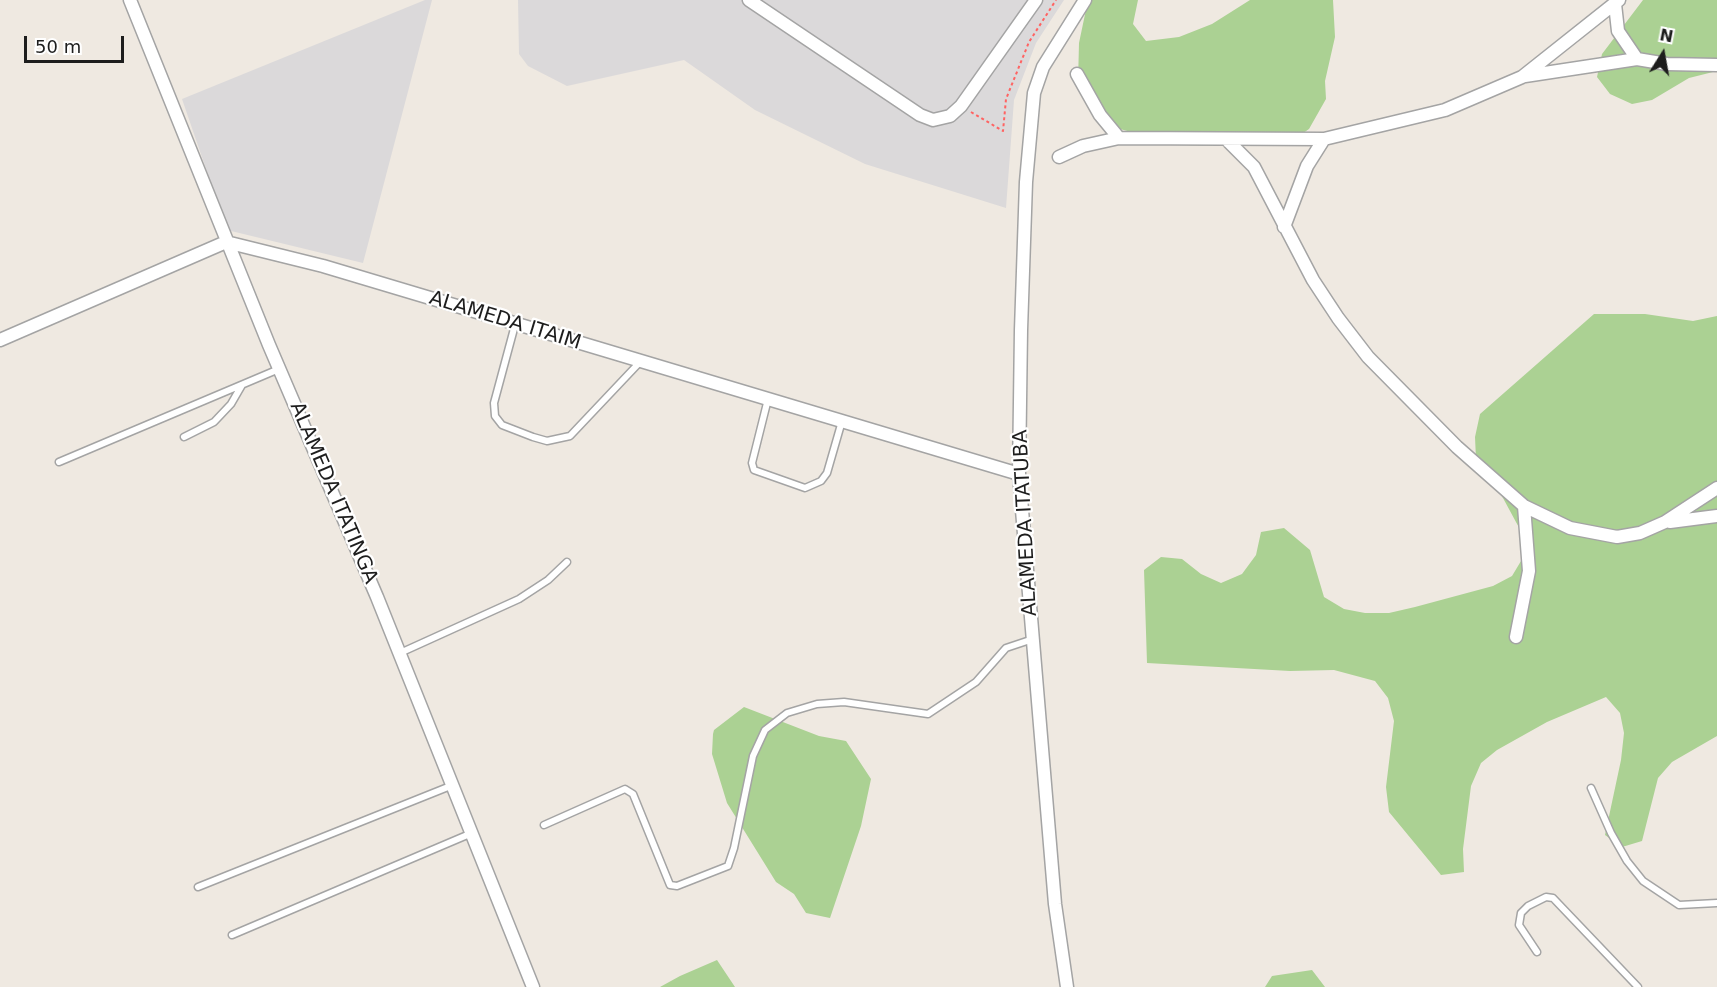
<!DOCTYPE html>
<html>
<head>
<meta charset="utf-8">
<style>
  body { margin:0 }
  #map { position:relative; width:1717px; height:987px; overflow:hidden; background:#efe9e1; font-family:"DejaVu Sans",sans-serif }
  canvas { display:block }
  .north { position:absolute; left:1633px; top:24px; width:60px; height:60px; -webkit-text-stroke:4px #fff; paint-order:stroke; rotate:11deg; font-size:16px; font-weight:700; line-height:24px; text-align:center; color:#1d1d1d }
  .north::after { content:''; display:block; margin:auto; width:21px; height:27px; background:#1d1d1d; clip-path:polygon(50% 0,100% 100%,50% 72%,0 100%) }
  .scale { position:absolute; left:24px; top:36px; width:100px; height:27px; box-sizing:border-box; border:3px solid #1d1d1d; border-top:0; padding-left:8px; font-size:18px; line-height:21px; white-space:nowrap; color:#1d1d1d; -webkit-text-stroke:4px #fff; paint-order:stroke }
</style>
</head>
<body>
<div id="map">
<canvas width="1717" height="987"></canvas>
<div class="north">N</div>
<div class="scale">50 m</div>
</div>
<script>
const ctx = document.querySelector('canvas').getContext('2d');
ctx.lineJoin = 'round';
function fillPath(path, color) { ctx.fillStyle = color; ctx.fill(path, 'evenodd'); }
const toPath = rows => new Path2D(rows.map(r => 'M' + r).join(''));
function strokePath(path, color, width, dash) { ctx.strokeStyle = color; ctx.lineWidth = width; ctx.lineCap = dash ? 'butt' : 'round'; ctx.setLineDash(dash || []); ctx.stroke(path); }
function write(font, color, halo, rows, align = 'center') {
  ctx.font = font + ' "DejaVu Sans",sans-serif'; ctx.lineWidth = 4.5; ctx.setLineDash([]); ctx.textBaseline = 'middle'; ctx.strokeStyle = halo; ctx.fillStyle = color; for (const [text, x, y, turn = 0] of rows) {
    ctx.save(); ctx.translate(x, y); ctx.rotate((+turn || 0) * Math.PI / 180); ctx.textAlign = isNaN(turn) ? turn : align; if (halo) ctx.strokeText(text, 0, 0); ctx.fillText(text, 0, 0); ctx.restore();
  }
}
fillPath(toPath([
  [425,0,432,0,363,263,227,230,182,99],
  [518,0,1064,0,1036,43,1014,100,1006,208,865,164,755,110,684,60,567,86,528,66,519,54]
]), '#dbd9da');
fillPath(toPath([
  [1088,0,1138,0,1133,24,1146,41,1179,37,1212,24,1250,0,1333,0,1335,37,1325,81,1326,99,1309,129,1290,142,1250,146,1181,145,1116,128,1078,83,1079,43],
  [1643,0,1717,0,1717,71,1689,78,1652,100,1632,104,1610,94,1597,77,1602,54],
  [1594,314,1645,314,1693,321,1717,316,1717,736,1672,762,1658,778,1642,841,1622,847,1605,835,1621,760,1624,733,1620,713,1606,697,1547,722,1497,750,1481,763,1471,786,1463,849,1464,872,1441,875,1389,812,1386,787,1394,721,1388,698,1375,681,1334,670,1290,671,1147,663,1144,570,1161,557,1182,559,1201,574,1221,583,1242,574,1256,555,1261,532,1284,528,1310,550,1324,597,1344,609,1365,613,1389,613,1415,607,1493,586,1512,576,1524,556,1523,535,1503,498,1476,459,1475,437,1480,414],
  [744,707,819,736,846,741,871,779,861,826,830,918,806,913,794,894,776,882,727,803,712,754,713,734,714,730],
  [717,960,735,987,660,987,680,976],
  [1312,970,1325,987,1265,987,1272,976]
]), '#abd193');
const service = toPath([
  [515,325,494,403,495,416,502,425,533,437,547,441,570,436,640,362],
  [768,399,752,463,754,470,805,488,821,481,827,473,842,421],
  [184,437,214,422,231,404,242,385],
  [59,462,279,369],
  [400,653,519,599,548,580,567,562],
  [1591,788,1611,833,1627,861,1643,881,1679,905,1717,903],
  [544,825,625,789,633,794,670,885,677,886,728,866,734,848,753,756,765,730,787,713,817,704,844,702,928,714,976,682,1006,648,1033,639],
  [198,887,453,785],
  [232,935,472,833],
  [1537,952,1519,925,1521,913,1528,906,1546,897,1553,898,1638,987]
]);
const minor = toPath([
  [130,0,269,345,377,597,533,987],
  [749,0,920,115,933,120,950,116,961,106,1036,0],
  [1615,4,1618,31,1637,59,1667,64,1717,65],
  [1077,74,1100,115,1119,138,1324,139,1445,110,1522,77,1619,0],
  [1525,76,1637,59],
  [1227,140,1254,167,1313,280,1338,318,1368,357,1457,447,1524,506,1570,528,1617,537,1640,533,1665,522,1717,488],
  [1059,157,1083,146,1119,138],
  [1284,227,1307,166,1324,139],
  [0,340,226,242,323,266,1019,474],
  [1670,522,1717,516],
  [1516,637,1529,571,1524,506],
  [1067,987,1055,904,1019,474,1021,330,1026,182,1034,93,1043,67,1085,0]
]);
strokePath(service, '#a4a4a4', 9);
strokePath(minor, '#a4a4a4', 15);
strokePath(toPath([
  [971,112,1003,131,1006,99,1029,42,1056,0]
]), '#ff6362', 2, [3, 3]);
strokePath(service, '#fff', 6);
strokePath(minor, '#fff', 12);
write('20px', '#1d1d1d', '#fff', [
  ["ALAMEDA ITAIM",505,321,17],
  ["ALAMEDA ITATINGA",333,493,67],
  ["ALAMEDA ITATUBA",1026,523,-93]
]);
</script>
</body>
</html>
